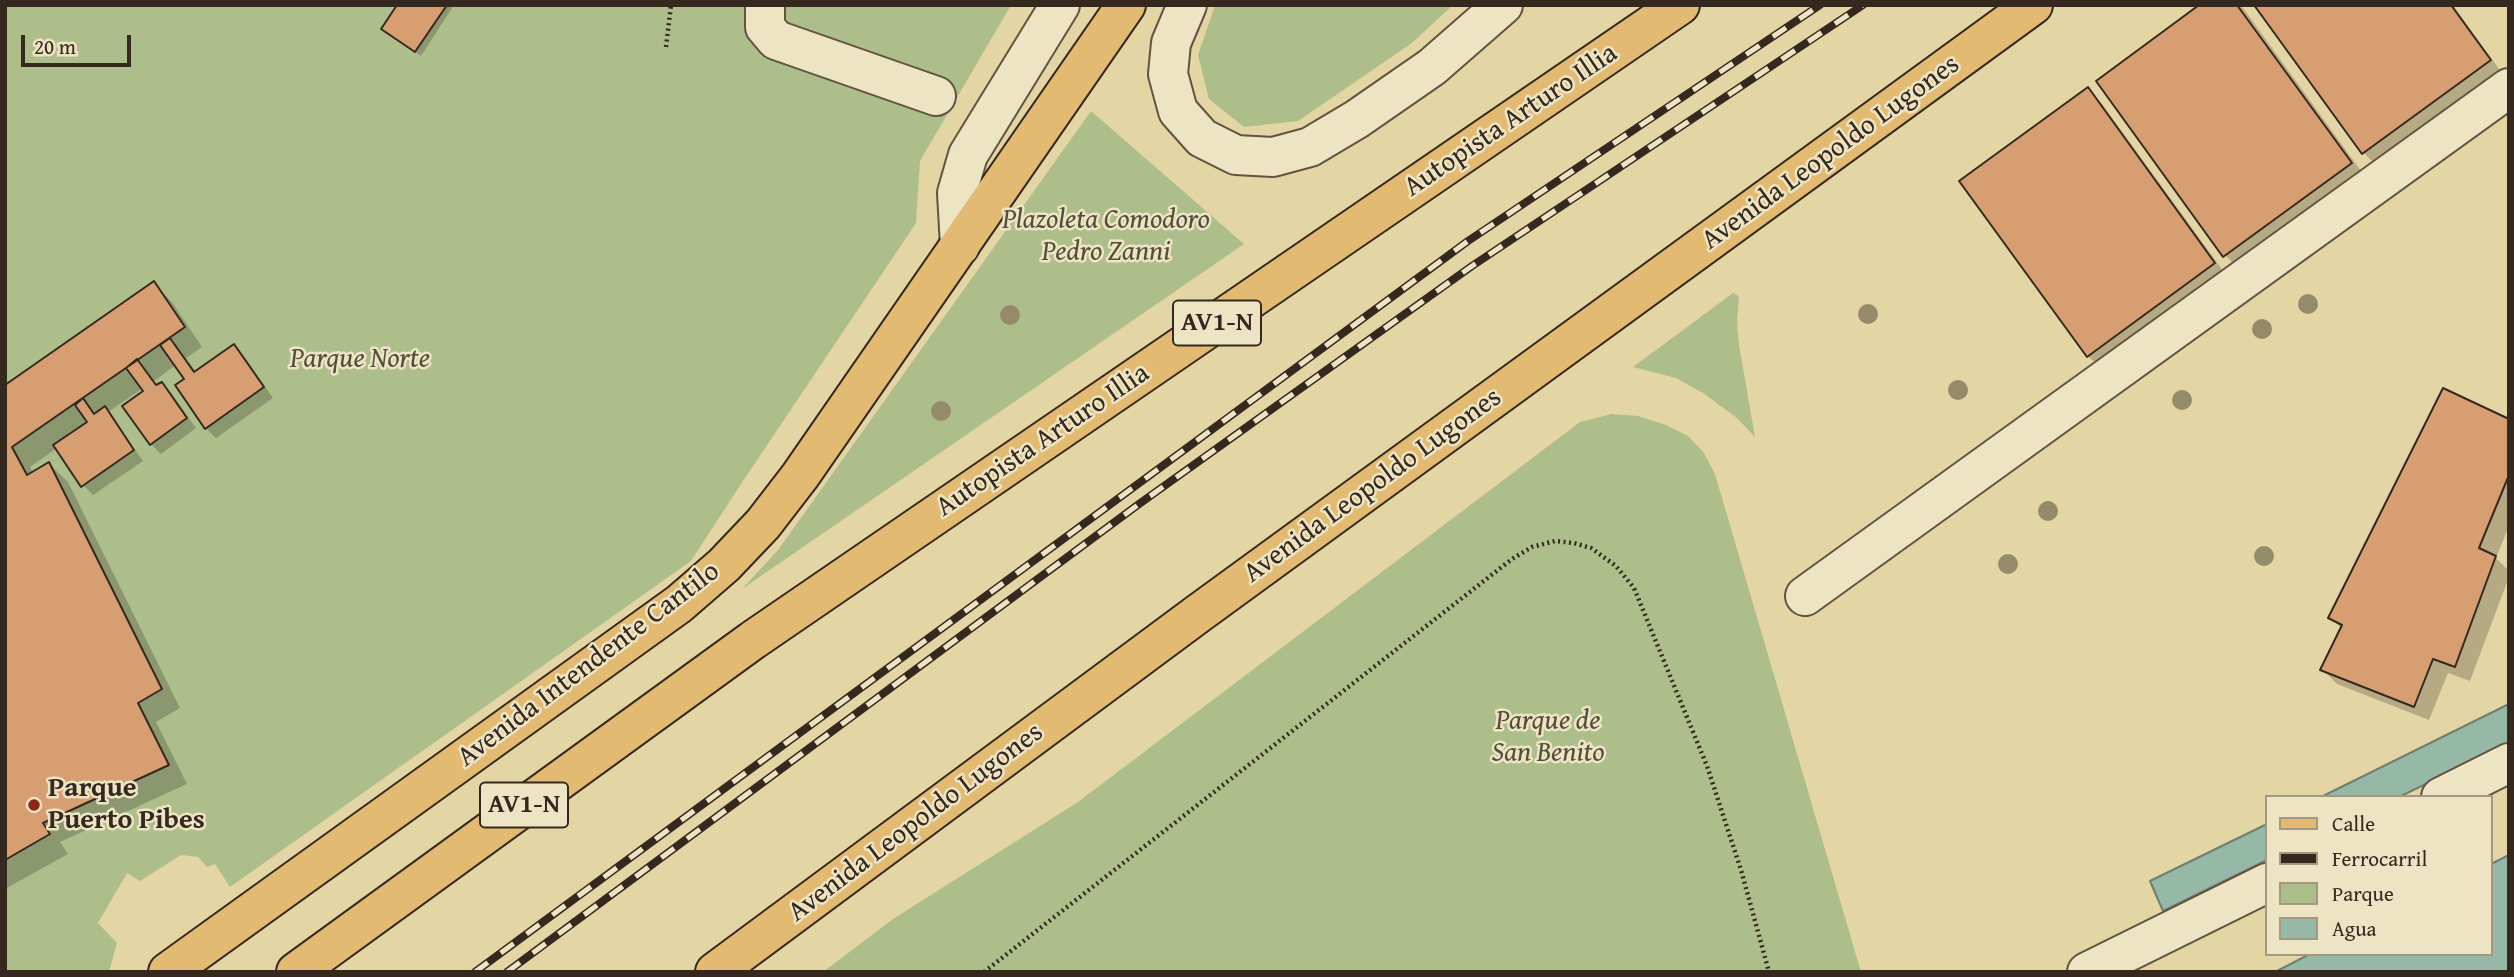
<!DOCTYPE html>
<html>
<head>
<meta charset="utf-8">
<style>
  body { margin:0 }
  #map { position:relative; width:2514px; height:977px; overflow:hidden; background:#e4d5a5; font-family:"Gentium Book Plus",serif }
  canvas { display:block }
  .frame { position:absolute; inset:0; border:7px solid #35291f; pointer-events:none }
  .legend { position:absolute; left:2265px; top:795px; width:228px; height:161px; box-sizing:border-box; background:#ede4c4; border:2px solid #a39982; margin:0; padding:9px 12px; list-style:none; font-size:21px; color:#35291f }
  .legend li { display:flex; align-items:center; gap:14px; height:35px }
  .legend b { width:35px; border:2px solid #a39982 }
  .scale { position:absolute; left:21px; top:35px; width:110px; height:32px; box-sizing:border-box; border:4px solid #35291f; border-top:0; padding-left:9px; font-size:21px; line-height:24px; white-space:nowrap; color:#35291f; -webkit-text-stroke:5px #ede4c4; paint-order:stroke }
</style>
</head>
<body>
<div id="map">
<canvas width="2514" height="977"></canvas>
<div class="frame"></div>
<ul class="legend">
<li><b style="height:9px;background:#e2ba72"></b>Calle</li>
<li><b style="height:9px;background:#35291f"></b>Ferrocarril</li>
<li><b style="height:19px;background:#aebe8b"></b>Parque</li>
<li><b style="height:19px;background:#95b9a6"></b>Agua</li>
</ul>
<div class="scale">20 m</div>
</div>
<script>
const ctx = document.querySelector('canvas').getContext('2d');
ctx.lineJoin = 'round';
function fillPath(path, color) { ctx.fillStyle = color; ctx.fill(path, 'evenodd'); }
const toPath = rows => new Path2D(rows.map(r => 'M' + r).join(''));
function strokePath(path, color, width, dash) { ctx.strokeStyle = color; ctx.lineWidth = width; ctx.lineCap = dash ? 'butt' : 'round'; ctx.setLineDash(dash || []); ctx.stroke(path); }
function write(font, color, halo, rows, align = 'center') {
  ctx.font = font + ' "Gentium Book Plus",serif'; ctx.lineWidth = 5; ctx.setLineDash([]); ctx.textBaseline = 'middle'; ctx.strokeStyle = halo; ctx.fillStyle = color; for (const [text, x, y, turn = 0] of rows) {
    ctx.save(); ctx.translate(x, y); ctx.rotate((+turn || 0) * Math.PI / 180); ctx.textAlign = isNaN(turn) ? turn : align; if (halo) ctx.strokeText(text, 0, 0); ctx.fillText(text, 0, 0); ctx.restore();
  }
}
fillPath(toPath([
  [5,5,1011,5,920,161,916,223,743,481,691,561,230,887,215,864,207,867,198,857,181,855,140,881,127,873,98,923,117,943,109,972,5,972],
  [1215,5,1453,5,1412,43,1298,121,1244,127,1209,99,1198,55],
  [1091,111,1244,244,742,589,778,550],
  [1733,293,1739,296,1737,322,1739,345,1755,437,1737,418,1703,393,1676,378,1633,367],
  [1611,414,1638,416,1666,425,1688,436,1704,453,1715,474,1861,972,823,972,893,919,1078,802,1580,422]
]), '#aebe8b');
const water = toPath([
  [2509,704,2509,744,2399,797,2321,797,2509,704],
  [2267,824,2267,860,2163,911,2150,881,2267,824],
  [2509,855,2509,972,2275,972,2310,954,2491,954,2491,864,2509,855]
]);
fillPath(water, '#95b9a6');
strokePath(water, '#6f7f70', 2);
fillPath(toPath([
  [399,5,454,5,421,56,388,33],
  [2202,5,2240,5,2243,8,2369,182,2244,274,2225,255],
  [2256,5,2453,5,2504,76,2378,167,2364,153],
  [2087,90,2102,104,2229,279,2103,370,2088,356],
  [153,283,172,302,202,347,186,358,196,372,234,346,244,356,273,398,216,438,206,428,186,379,176,365,154,381,158,386,162,384,172,394,196,428,161,454,151,444,145,392,143,388,108,412,143,461,93,495,83,485,57,448,30,467,33,473,49,464,68,482,180,708,156,722,187,784,60,842,68,854,5,889,5,387],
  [2509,421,2509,526,2496,558,2509,571,2509,577,2470,681,2448,673,2429,720,2337,684,2322,669,2342,629,2330,617]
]), '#0003');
const building = toPath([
  [397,5,447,5,415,52,381,29,397,5],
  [2199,5,2237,5,2352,163,2223,257,2096,81,2199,5],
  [2254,5,2451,5,2491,60,2362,154,2254,5],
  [2088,87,2215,263,2087,357,1959,181,2088,87],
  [154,281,185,327,12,447,27,475,49,462,162,689,138,703,169,765,43,823,50,834,5,860,5,385,154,281],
  [170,338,194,372,234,344,264,387,205,429,175,385,184,379,160,345,170,338],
  [137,359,156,385,162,382,187,418,150,445,122,406,143,391,126,368,137,359],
  [2443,388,2509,419,2509,475,2479,548,2496,556,2455,667,2433,659,2414,707,2320,670,2342,625,2328,618,2443,388],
  [83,398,94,414,105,406,134,450,81,487,53,445,87,422,75,405,83,398]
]);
fillPath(building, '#d79f71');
strokePath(building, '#35291f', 2);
const minor = toPath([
  [765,5,765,27,776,40,936,96],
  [1187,5,1171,43,1168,74,1178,111,1202,138,1236,155,1273,157,1310,147,1357,119,1432,67,1503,5],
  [960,246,957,193,968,155,1060,5],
  [1805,596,2509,88],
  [2441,797,2509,763],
  [2087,972,2267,883]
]);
const major = toPath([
  [168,972,679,604,724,565,763,524,800,476,1126,5]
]);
const highway = toPath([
  [296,972,753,640,1680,5],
  [715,972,1199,613,2033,5]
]);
strokePath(minor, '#615440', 42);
strokePath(major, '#35291f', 42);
strokePath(highway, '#35291f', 42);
strokePath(toPath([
  [666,47,671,5],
  [984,972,1512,559,1532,547,1555,541,1574,543,1591,548,1616,566,1634,588,1707,766,1741,870,1769,972]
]), '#35291f', 4.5, [2, 3.5]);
strokePath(minor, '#ede4c4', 38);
strokePath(major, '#e2ba72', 38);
strokePath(highway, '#e2ba72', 38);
const rail = toPath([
  [475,972,1468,241,1820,5],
  [507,972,1139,504,1472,266,1863,5]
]);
strokePath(rail, '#35291f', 8);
strokePath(rail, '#ede4c4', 5, [16]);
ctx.fillStyle = '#948b6a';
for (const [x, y] of [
  [2308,304],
  [1868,314],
  [1010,315],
  [2262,329],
  [1958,390],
  [2182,400],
  [941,411],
  [2048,511],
  [2264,556],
  [2008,564]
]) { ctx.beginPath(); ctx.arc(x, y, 10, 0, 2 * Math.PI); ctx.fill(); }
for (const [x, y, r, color] of [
  [34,805,7,"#8f2418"]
]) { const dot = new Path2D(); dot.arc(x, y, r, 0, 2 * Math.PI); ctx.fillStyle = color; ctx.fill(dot); strokePath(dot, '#ede4c4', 2.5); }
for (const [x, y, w] of [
  [1217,323,88],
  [524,805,88]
]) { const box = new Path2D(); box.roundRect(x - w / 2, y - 22.5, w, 45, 5); ctx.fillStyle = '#ede4c4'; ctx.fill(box); strokePath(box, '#35291f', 2); }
write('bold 26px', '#35291f', null, [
  ["AV1-N",1217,323],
  ["AV1-N",524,805]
]);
write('28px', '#35291f', '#ede4c4', [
  ["Autopista Arturo Illia",1511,121,-34],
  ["Avenida Leopoldo Lugones",1831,153,-36],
  ["Autopista Arturo Illia",1043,441,-34],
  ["Avenida Leopoldo Lugones",1373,486,-36],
  ["Avenida Intendente Cantilo",589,665,-37],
  ["Avenida Leopoldo Lugones",916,823,-37]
]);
write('italic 28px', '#534e3a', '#ede4c4', [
  ["Plazoleta Comodoro",1106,221],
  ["Pedro Zanni",1106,253],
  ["Parque Norte",360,360],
  ["Parque de",1548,722],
  ["San Benito",1548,754]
]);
write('bold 28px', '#35291f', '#ede4c4', [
  ["Parque",48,789],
  ["Puerto Pibes",48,821]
], 'left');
</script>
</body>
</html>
